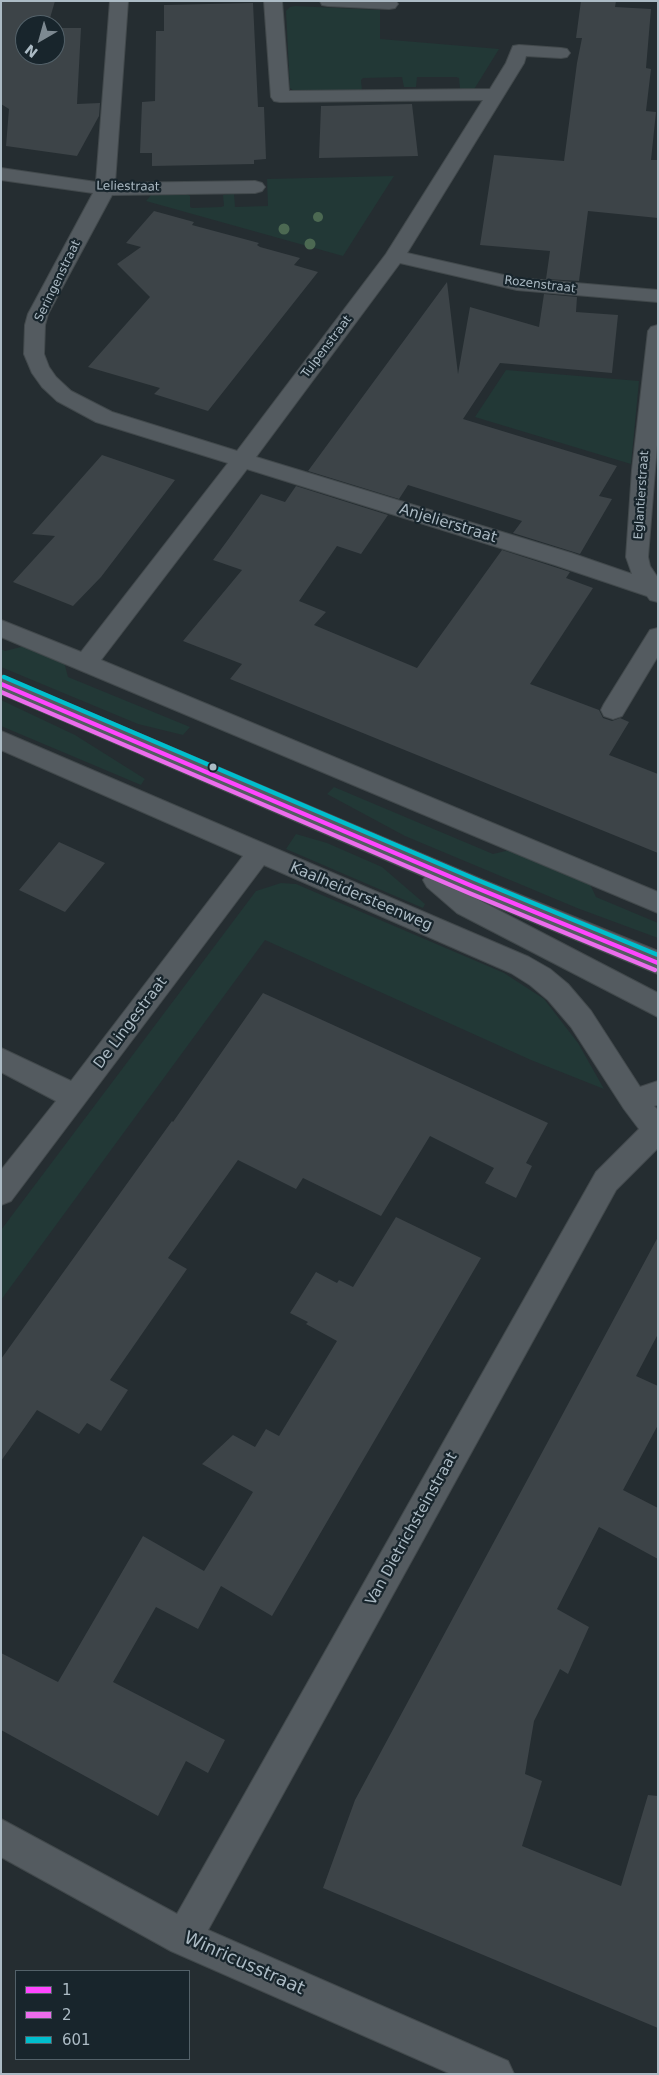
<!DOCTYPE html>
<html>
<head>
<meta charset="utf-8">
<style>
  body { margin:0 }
  #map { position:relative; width:659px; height:2075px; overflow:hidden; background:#252d31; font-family:"DejaVu Sans",sans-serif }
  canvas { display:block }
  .frame { position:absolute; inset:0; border:2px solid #acbbc5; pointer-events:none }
  .legend { position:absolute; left:15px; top:1970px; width:175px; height:90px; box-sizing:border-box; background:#18252c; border:1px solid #536169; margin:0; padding:6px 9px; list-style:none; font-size:15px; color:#acbbc5 }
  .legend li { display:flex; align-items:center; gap:10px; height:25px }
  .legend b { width:25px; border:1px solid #536169 }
  .north { position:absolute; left:15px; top:15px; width:50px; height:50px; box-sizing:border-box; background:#18252c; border:1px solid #536169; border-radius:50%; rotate:218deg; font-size:14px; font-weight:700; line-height:20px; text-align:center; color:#acbbc5 }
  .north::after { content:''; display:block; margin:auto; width:18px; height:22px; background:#7d8991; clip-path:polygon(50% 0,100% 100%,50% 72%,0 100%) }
</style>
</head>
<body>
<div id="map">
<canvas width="659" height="2075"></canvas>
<div class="frame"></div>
<ul class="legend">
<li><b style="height:6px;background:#ff46ff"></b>1</li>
<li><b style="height:6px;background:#ec6dec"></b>2</li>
<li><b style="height:6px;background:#00becd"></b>601</li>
</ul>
<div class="north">N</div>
</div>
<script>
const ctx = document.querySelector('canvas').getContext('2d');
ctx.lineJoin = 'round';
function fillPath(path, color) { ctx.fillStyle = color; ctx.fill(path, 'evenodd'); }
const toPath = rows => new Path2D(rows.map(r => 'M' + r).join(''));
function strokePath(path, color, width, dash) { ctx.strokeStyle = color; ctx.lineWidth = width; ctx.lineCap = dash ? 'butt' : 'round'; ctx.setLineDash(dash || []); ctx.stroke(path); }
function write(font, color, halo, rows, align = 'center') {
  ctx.font = font + ' "DejaVu Sans",sans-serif'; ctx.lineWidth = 4.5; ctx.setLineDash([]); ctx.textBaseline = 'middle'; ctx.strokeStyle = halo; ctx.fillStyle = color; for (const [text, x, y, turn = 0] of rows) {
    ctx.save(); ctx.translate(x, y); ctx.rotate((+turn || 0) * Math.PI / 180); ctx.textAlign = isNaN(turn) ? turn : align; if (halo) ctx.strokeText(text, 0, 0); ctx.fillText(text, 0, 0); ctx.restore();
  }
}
fillPath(toPath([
  [295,6,380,10,380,39,499,49,473,91,460,89,459,78,456,77,417,77,416,87,404,87,402,77,363,78,361,80,362,91,294,91,290,88,286,11,290,7],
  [394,176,343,256,146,201,151,195,187,194,190,196,190,207,192,208,221,207,224,206,223,195,234,194,235,207,268,206,267,179],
  [506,370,639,381,631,464,475,417],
  [25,646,64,662,68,677,190,727,183,735,138,724,1,667,1,649,5,651],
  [1,700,75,735,145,779,144,780,141,785,1,726],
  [334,787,493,854,514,849,588,880,596,897,658,923,658,938,577,908,405,836,327,794],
  [296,834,327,843,382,867,425,904,423,908,286,849],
  [281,883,296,884,504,973,544,999,578,1043,604,1089,531,1060,265,940,1,1300,1,1230,256,891]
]), '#223836');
fillPath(toPath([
  [1,1,55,1,48,25,25,25,25,55,55,55,55,28,81,28,77,104,100,103,99,116,77,156,6,146,9,109,1,104],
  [581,1,616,1,615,7,651,9,646,68,651,69,646,111,656,112,651,160,658,160,658,218,588,211,579,281,546,279,550,251,480,245,494,155,564,161,577,63,582,38,576,38],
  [253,3,258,107,264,107,266,159,254,160,254,164,152,166,152,153,140,153,142,102,155,101,156,31,164,31,164,5],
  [412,104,418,156,319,158,321,106],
  [154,211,194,222,192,225,259,243,257,245,260,247,300,258,294,265,318,272,208,411,154,394,160,388,88,367,150,297,117,264,141,247,126,243],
  [447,282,458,374,470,307,539,327,544,294,577,297,576,312,618,315,612,373,500,363,463,419,617,466,599,496,612,499,580,554,513,533,522,521,408,485,399,499,308,471],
  [102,455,175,480,101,577,73,606,13,582,55,536,32,534],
  [296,486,388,515,361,554,337,546,299,601,326,612,314,625,417,668,502,550,570,572,566,578,593,588,530,684,599,710,603,718,612,721,620,718,629,722,609,755,658,774,658,853,230,679,242,664,183,641,242,570,213,560,230,537,261,494,285,502],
  [59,842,105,863,65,912,19,890],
  [263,993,548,1123,526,1163,532,1166,516,1198,485,1183,494,1168,430,1136,381,1216,303,1178,296,1189,238,1160,168,1258,187,1269,110,1380,128,1390,101,1431,87,1423,79,1434,37,1410,1,1461,1,1359,172,1121,173,1122],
  [396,1217,481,1258,272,1616,221,1586,198,1629,156,1607,113,1682,225,1740,208,1773,186,1761,158,1816,1,1730,1,1653,58,1682,143,1536,204,1571,253,1492,202,1464,233,1435,255,1447,266,1429,279,1436,337,1341,306,1324,308,1322,290,1313,316,1272,337,1283,339,1280,353,1287],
  [658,1237,658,1334,636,1376,658,1386,658,1425,623,1490,658,1508,658,1559,599,1527,557,1609,589,1627,568,1674,560,1669,534,1721,525,1774,542,1781,522,1846,621,1886,648,1795,658,1796,658,2028,323,1888,355,1800]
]), '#3d4448');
const minor = toPath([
  [110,1,128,1,115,183,255,181,262,183,265,187,262,191,255,193,112,195,48,314,45,325,44,354,49,367,56,377,71,391,112,412,237,451,386,254,483,100,280,102,274,101,271,97,264,1,282,1,289,91,490,89,506,63,513,46,519,45,561,48,567,49,570,53,567,57,561,58,526,56,524,63,407,253,517,278,658,290,658,302,517,290,400,263,256,457,571,553,632,574,626,557,632,470,648,331,651,327,658,325,658,433,648,557,650,566,658,578,658,602,650,600,647,596,555,565,247,469,101,660,658,892,658,913,1,637,1,620,81,652,228,463,96,422,57,401,42,387,32,373,24,354,25,325,28,314,93,193,1,180,1,168,96,182,110,1],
  [320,1,396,1,398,4,395,8,389,9,328,6,322,5,320,1],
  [658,628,658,656,622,716,613,719,604,716,601,710,604,704,650,630,658,628],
  [1,675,481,879,658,951,658,974,475,898,658,993,658,1017,457,913,427,887,423,880,425,877,1,694,1,675],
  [1,731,529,957,550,969,568,984,591,1011,640,1087,658,1081,658,1105,654,1106,658,1110,658,1148,616,1190,208,1930,508,2061,514,2074,451,2074,171,1951,1,1857,1,1819,177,1914,596,1172,639,1129,624,1109,571,1027,548,1000,530,985,511,973,264,865,11,1201,1,1205,1,1170,56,1101,1,1072,1,1048,71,1081,243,856,1,750,1,731]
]);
strokePath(minor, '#42494c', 2);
fillPath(minor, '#545b60');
strokePath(toPath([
  [1,684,472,886,658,963]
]), '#ff46ff', 4.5);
strokePath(toPath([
  [1,692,469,893,655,970]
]), '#ec6dec', 4.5);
strokePath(toPath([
  [4,677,475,879,658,955]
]), '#00becd', 4.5);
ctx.fillStyle = '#4c6952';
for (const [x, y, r] of [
  [318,217,5],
  [284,229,5.5],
  [310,244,5.5]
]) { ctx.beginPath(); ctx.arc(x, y, r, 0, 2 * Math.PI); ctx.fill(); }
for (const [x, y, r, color] of [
  [213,767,4.5,"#acbbc5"]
]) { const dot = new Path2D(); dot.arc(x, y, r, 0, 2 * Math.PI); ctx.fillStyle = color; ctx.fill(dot); strokePath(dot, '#18252c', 2); }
write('12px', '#acbbc5', '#18252c', [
  ["Leliestraat",128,187,1],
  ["Seringenstraat",58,281,-64],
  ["Rozenstraat",540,285,7],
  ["Tulpenstraat",327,347,-53],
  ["Eglantierstraat",642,495,-86]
]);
write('15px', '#acbbc5', '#18252c', [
  ["Anjelierstraat",448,524,17],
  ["Kaalheidersteenweg",361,897,23],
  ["De Lingestraat",131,1023,-53],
  ["Van Dietrichsteinstraat",412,1529,-61]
]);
write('18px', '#acbbc5', '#18252c', [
  ["Winricusstraat",244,1964,24]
]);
</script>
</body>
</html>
